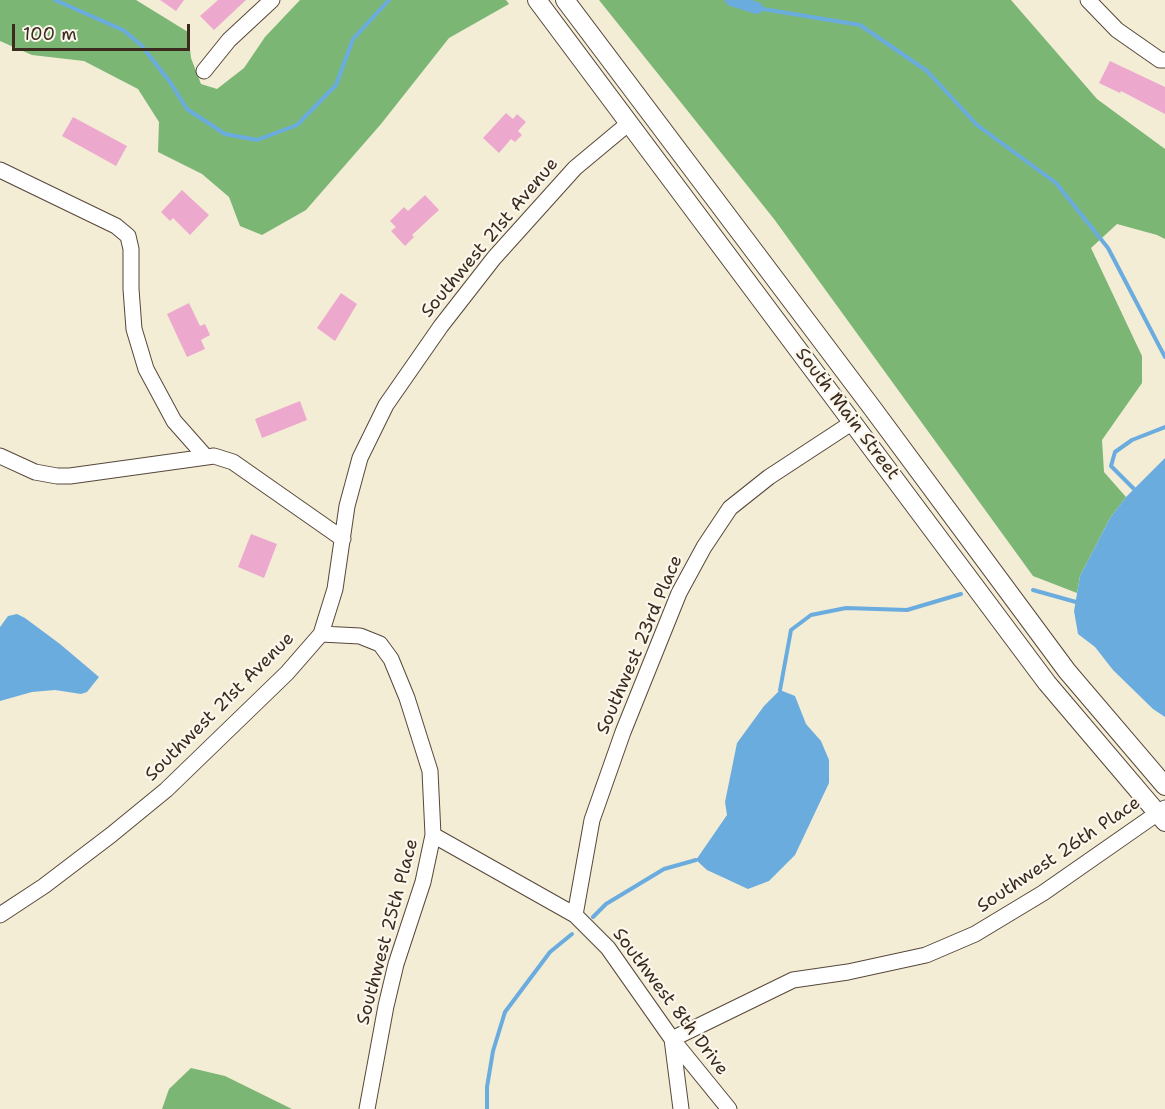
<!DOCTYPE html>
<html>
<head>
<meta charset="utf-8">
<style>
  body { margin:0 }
  #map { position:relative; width:1165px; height:1109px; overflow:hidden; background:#f3edd6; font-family:"Shantell Sans",sans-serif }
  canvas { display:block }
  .scale { position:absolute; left:12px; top:24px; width:178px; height:27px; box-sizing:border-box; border:3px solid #3b2a1e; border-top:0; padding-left:8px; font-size:18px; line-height:21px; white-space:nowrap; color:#3b2a1e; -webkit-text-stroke:4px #fbf7ec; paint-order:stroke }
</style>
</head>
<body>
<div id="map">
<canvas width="1165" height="1109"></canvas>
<div class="scale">100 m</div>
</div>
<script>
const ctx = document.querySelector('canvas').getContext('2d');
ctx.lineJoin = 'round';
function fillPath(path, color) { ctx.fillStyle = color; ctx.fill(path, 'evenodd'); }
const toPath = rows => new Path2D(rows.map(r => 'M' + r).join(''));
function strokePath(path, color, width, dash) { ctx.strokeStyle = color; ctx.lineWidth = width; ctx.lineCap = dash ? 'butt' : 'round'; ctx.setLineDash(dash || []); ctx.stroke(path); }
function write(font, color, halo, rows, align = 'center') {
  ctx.font = font + ' "Shantell Sans",sans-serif'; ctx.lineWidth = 4.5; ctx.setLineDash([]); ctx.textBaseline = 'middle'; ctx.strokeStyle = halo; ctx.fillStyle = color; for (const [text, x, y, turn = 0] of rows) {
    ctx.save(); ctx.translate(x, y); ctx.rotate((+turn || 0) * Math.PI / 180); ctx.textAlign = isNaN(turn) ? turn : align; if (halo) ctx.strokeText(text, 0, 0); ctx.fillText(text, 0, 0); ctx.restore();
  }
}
fillPath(toPath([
  [0,0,136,0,188,32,191,58,201,84,217,89,244,68,265,37,300,0,506,0,509,4,449,38,381,124,306,210,262,235,240,226,229,197,202,174,158,152,159,122,138,89,84,61,32,55,0,41],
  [599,0,1011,0,1097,99,1165,149,1165,239,1157,235,1117,224,1091,248,1142,356,1142,383,1102,440,1104,472,1126,497,1110,518,1080,576,1077,593,1033,576,774,219],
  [191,1068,225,1076,292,1109,162,1109,169,1089]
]), '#7bb674');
fillPath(toPath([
  [1165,458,1165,717,1153,709,1113,670,1095,647,1078,634,1074,611,1080,576,1110,518,1126,497],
  [17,614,25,618,60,644,99,677,87,692,81,694,55,690,32,692,0,701,0,627,8,616],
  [780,690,795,696,806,724,821,741,829,760,829,783,795,855,769,881,748,889,707,870,696,860,727,815,725,802,737,743,764,706]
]), '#6bacdf');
strokePath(toPath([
  [55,0,123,30,141,45,170,82,187,109,225,134,257,140,297,125,336,85,353,39,389,0],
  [757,8,860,25,927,71,977,125,1056,183,1108,248,1165,357],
  [1134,489,1111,466,1115,452,1132,440,1165,427],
  [1033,590,1076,602],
  [780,690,791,630,811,615,846,608,907,610,961,594],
  [593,917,606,904,664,869,696,860],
  [487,1109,487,1087,493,1051,505,1012,550,952,572,934]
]), '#6bacdf', 4);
strokePath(toPath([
  [731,0,757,8]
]), '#6bacdf', 12);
fillPath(toPath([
  [160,0,184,0,176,11],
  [218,0,246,0,214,30,200,16],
  [1110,61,1165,87,1165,114,1121,91,1120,93,1099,83],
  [506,113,513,119,517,114,526,122,518,131,522,135,515,142,511,139,499,153,483,138],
  [73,117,127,146,116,166,62,136],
  [182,190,209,215,190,235,173,218,170,221,161,212],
  [425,195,439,210,412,235,414,237,405,246,391,231,396,227,390,221,404,207,408,211],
  [341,293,357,304,335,341,317,328],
  [189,303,200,326,205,324,210,335,201,340,205,349,187,357,167,314],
  [300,401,307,420,262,438,255,419],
  [251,534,277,544,264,578,238,567]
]), '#eda9cd');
const minor = toPath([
  [1088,0,1117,30,1160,60,1165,60],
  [204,71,229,40,272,0],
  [0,170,116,226,128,236,131,249,131,289,134,329,146,369,174,421,205,456],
  [0,456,35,472,57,476,70,476,214,456,233,462,343,539],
  [321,634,360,636,380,644,391,659,407,698,430,771,433,835,423,882,396,964,386,1006,367,1109],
  [433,835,575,915,608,948,672,1039,729,1109],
  [0,915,44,886,111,835,166,790,287,673,321,634,335,589,347,506,360,458,386,405,441,326,494,258,575,168,629,123],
  [575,915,592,820,623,732,679,593,704,547,730,508,769,477,853,422],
  [681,1109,672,1039,793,980,848,972,926,955,975,934,1043,893,1165,808]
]);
const major = toPath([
  [537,0,1047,683,1165,822],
  [565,0,873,409,1067,671,1165,786]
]);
strokePath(minor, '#57473a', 17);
strokePath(major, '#57473a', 20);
strokePath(minor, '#fff', 15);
strokePath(major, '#fff', 18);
write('18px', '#3b2a1e', '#fbf7ec', [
  ["Southwest 21st Avenue",490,238,-50],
  ["South Main Street",847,414,53],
  ["Southwest 23rd Place",640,645,-67],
  ["Southwest 21st Avenue",220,707,-45],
  ["Southwest 26th Place",1059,855,-34],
  ["Southwest 25th Place",388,932,-75],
  ["Southwest 8th Drive",670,1002,53]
]);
</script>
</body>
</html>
